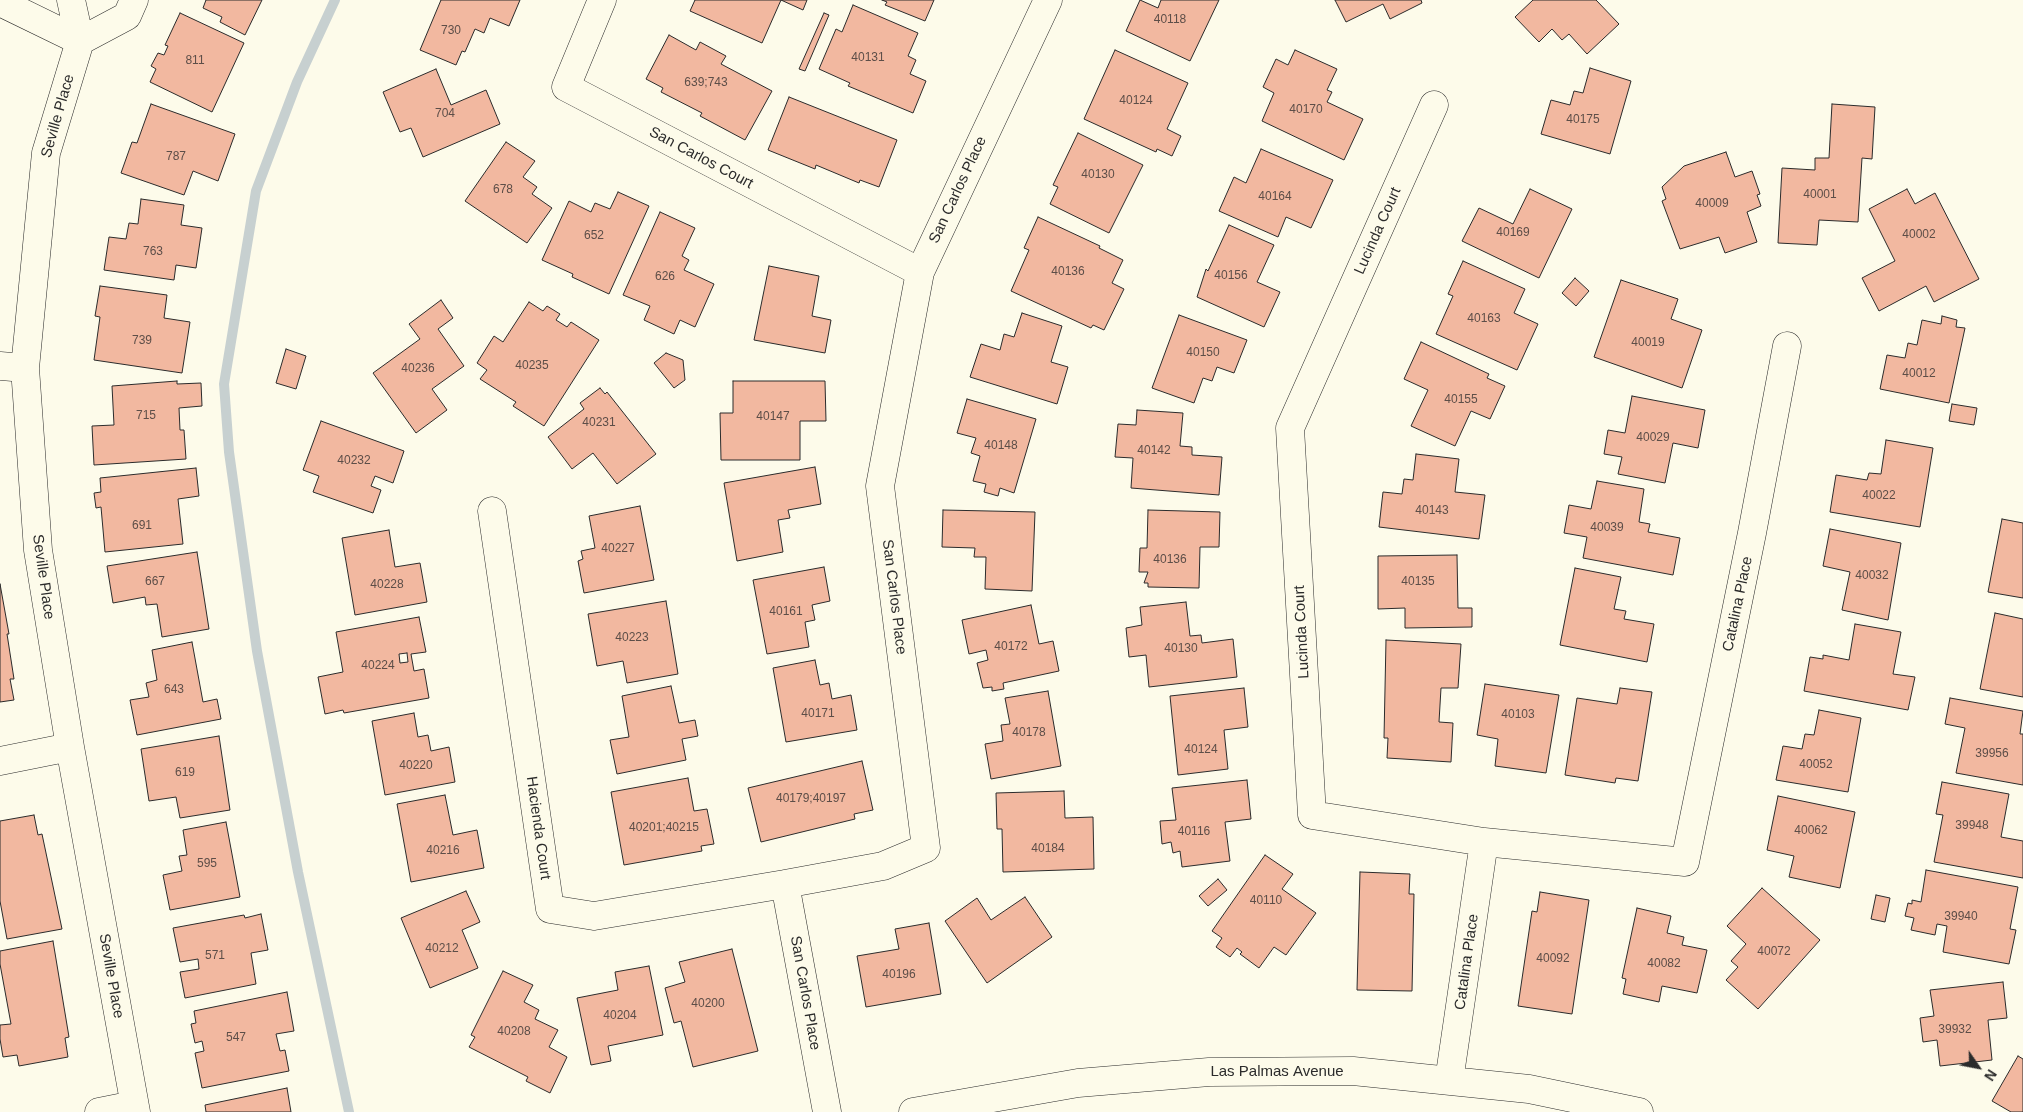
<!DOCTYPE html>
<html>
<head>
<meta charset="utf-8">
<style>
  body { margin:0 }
  #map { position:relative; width:2023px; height:1112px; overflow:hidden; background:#fdfbea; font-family:Helvetica,sans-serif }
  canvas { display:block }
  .north { position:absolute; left:1953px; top:1042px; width:50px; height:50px; -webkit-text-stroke:4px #fdfbea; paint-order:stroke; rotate:123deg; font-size:14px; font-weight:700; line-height:20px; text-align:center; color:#2b2b2b }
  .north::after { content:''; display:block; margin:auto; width:18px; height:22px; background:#2b2b2b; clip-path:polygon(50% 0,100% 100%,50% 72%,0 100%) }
</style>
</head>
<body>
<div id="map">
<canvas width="2023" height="1112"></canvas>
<div class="north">N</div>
</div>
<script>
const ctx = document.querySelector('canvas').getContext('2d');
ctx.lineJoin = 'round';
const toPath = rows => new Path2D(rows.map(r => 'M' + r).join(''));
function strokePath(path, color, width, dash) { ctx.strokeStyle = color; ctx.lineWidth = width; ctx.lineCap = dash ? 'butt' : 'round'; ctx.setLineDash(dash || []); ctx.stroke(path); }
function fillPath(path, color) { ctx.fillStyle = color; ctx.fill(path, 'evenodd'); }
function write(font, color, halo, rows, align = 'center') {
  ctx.font = font + ' Helvetica,sans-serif'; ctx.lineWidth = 4; ctx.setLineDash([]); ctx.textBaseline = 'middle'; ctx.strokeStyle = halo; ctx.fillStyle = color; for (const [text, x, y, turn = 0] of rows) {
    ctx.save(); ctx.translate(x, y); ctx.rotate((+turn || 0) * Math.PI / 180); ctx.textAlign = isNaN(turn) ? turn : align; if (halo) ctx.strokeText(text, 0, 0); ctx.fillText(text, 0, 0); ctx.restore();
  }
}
strokePath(toPath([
  [335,0,297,82,256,191,224,384,229,452,257,651,298,872,349,1112]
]), '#c7d0d0', 10);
const building = toPath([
  [206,0,262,0,245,35,220,22,222,17,203,8,206,0],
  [441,0,520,0,509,26,490,18,484,33,475,29,465,52,462,51,456,65,420,50,441,0],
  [695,0,807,0,803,10,781,0,762,43,690,11,695,0],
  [882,0,934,0,925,21,885,5,887,2,882,0],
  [1140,0,1158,8,1161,0,1219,0,1190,61,1126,31,1140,0],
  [1335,0,1421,0,1422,3,1390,19,1383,4,1346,22,1335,0],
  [1533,0,1596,0,1619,24,1587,54,1569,34,1562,40,1552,29,1539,42,1515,17,1533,0],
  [853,5,918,33,908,56,916,60,910,74,926,81,913,113,848,86,850,83,819,69,836,29,842,32,853,5],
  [180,13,244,43,212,112,150,82,156,69,151,66,158,53,164,55,168,46,165,45,180,13],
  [824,13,829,15,805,71,799,69,824,13],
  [669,35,696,50,700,42,726,56,721,64,772,91,745,140,700,116,702,113,661,92,663,88,646,79,669,35],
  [1115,50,1188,83,1167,129,1181,136,1172,156,1157,149,1156,152,1084,119,1115,50],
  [1295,50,1337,69,1327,90,1332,92,1327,102,1363,119,1344,160,1262,121,1274,93,1263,87,1276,59,1288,65,1295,50],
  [1590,68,1631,81,1610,154,1541,134,1551,100,1570,105,1574,91,1583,93,1590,68],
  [436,69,451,105,486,90,500,124,423,157,411,128,400,132,383,92,436,69],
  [789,97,897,140,879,187,860,180,859,183,816,165,815,169,768,150,789,97],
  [151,104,235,134,218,181,193,171,184,195,121,173,132,142,137,143,151,104],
  [1832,104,1875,107,1872,159,1862,158,1858,222,1819,220,1817,245,1778,243,1782,168,1815,170,1815,158,1829,158,1832,104],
  [1078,133,1143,165,1109,233,1050,204,1058,187,1053,185,1078,133],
  [506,142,535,161,523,177,537,187,532,194,552,208,527,243,465,201,506,142],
  [1261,149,1333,180,1311,228,1286,217,1278,237,1219,211,1234,177,1246,183,1261,149],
  [1726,152,1735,177,1752,171,1760,194,1757,195,1761,206,1747,212,1757,242,1725,253,1719,237,1680,249,1662,201,1666,199,1662,187,1684,166,1726,152],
  [1530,189,1572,209,1539,278,1462,241,1479,208,1513,224,1530,189],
  [1907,189,1915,204,1935,193,1979,279,1934,302,1926,286,1879,311,1862,278,1895,261,1869,209,1907,189],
  [618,192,649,206,609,294,572,277,573,274,542,260,569,201,591,212,595,203,610,209,618,192],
  [141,199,184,205,181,225,202,228,196,268,176,265,174,280,104,270,109,237,126,239,129,223,138,224,141,199],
  [660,212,695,228,682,256,689,260,684,270,714,284,695,327,680,320,674,334,644,320,650,306,623,295,660,212],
  [1038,217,1100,246,1099,248,1123,260,1112,283,1124,289,1104,330,1093,325,1091,328,1011,291,1029,250,1024,248,1038,217],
  [1229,225,1274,245,1257,282,1280,292,1264,327,1197,297,1206,269,1208,271,1229,225],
  [1463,261,1525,289,1514,313,1538,324,1517,370,1436,334,1453,296,1448,294,1463,261],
  [769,266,819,276,812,316,831,320,825,353,754,340,769,266],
  [1575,278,1589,291,1576,306,1562,293,1575,278],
  [1621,280,1678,299,1671,319,1702,330,1682,388,1594,357,1621,280],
  [100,286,167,295,164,318,190,322,182,373,94,360,100,317,95,316,100,286],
  [441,300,453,318,438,329,464,366,432,389,447,410,416,433,373,373,420,339,409,324,441,300],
  [529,302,543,311,547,306,560,314,556,320,567,327,571,322,599,340,544,426,513,406,516,402,480,379,487,370,477,363,494,336,503,342,529,302],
  [1022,313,1062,326,1051,362,1068,367,1057,404,970,377,981,344,1000,350,1004,334,1014,337,1022,313],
  [1179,315,1247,340,1234,373,1217,367,1212,381,1203,378,1194,403,1152,388,1179,315],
  [1942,316,1957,320,1956,327,1965,328,1949,403,1880,389,1887,355,1905,358,1908,343,1917,345,1922,320,1941,324,1942,316],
  [1421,342,1489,374,1487,378,1505,386,1490,419,1471,411,1455,446,1411,426,1428,390,1404,379,1421,342],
  [286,349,306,356,296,389,276,383,286,349],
  [666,353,683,360,685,380,674,388,654,363,666,353],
  [177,381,177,384,201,383,202,406,179,408,180,430,184,430,186,459,94,465,92,426,114,425,112,386,177,381],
  [733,381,825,381,826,421,800,421,800,460,721,460,720,413,733,413,733,381],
  [600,388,605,394,607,392,656,454,617,484,593,453,572,469,548,437,584,409,580,403,600,388],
  [1632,396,1705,410,1698,448,1673,443,1665,483,1618,474,1622,457,1604,454,1608,430,1625,433,1632,396],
  [967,399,1036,419,1014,493,1000,488,998,496,984,492,986,484,973,481,980,456,971,453,976,438,957,433,967,399],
  [1952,404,1977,408,1974,425,1949,421,1952,404],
  [1137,410,1183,413,1180,446,1192,447,1192,455,1222,457,1219,495,1131,488,1133,458,1115,457,1118,424,1136,425,1137,410],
  [321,421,404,451,393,483,375,476,371,486,381,490,373,513,313,492,319,476,303,470,321,421],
  [1886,440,1933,448,1920,527,1830,512,1836,475,1867,480,1869,473,1881,474,1886,440],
  [1416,454,1459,459,1455,492,1485,495,1479,539,1379,527,1383,492,1402,494,1404,479,1413,480,1416,454],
  [815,467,821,504,788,510,790,518,778,520,783,552,737,561,724,483,815,467],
  [196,468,199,496,178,499,183,544,105,552,101,507,96,508,94,493,101,492,100,478,196,468],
  [1597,481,1644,489,1639,522,1650,524,1648,532,1680,538,1673,575,1583,558,1587,537,1564,533,1569,505,1591,509,1597,481],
  [640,506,654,580,584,593,578,561,583,559,581,551,595,548,589,516,640,506],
  [943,510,1035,512,1032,591,985,589,986,557,974,557,975,548,942,547,943,510],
  [1148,510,1220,512,1219,547,1200,547,1199,588,1148,587,1148,583,1144,583,1148,572,1139,572,1140,548,1147,548,1148,510],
  [2002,519,2023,523,2023,598,1988,592,2002,519],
  [1830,529,1901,543,1888,620,1842,610,1850,572,1823,566,1830,529],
  [389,530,395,567,420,563,427,602,355,615,342,538,389,530],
  [197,552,209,629,162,637,157,604,146,605,145,597,113,603,107,566,197,552],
  [1457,555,1458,608,1472,608,1472,627,1405,628,1405,608,1378,609,1378,556,1457,555],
  [824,567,830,601,812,605,815,620,805,622,809,647,767,654,753,580,824,567],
  [1575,568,1621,577,1614,609,1626,611,1624,619,1654,624,1647,662,1560,645,1575,568],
  [0,584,9,634,7,634,14,679,10,679,14,700,0,702,0,584],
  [666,601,678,674,627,683,623,661,597,666,588,614,666,601],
  [1186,602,1190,636,1201,635,1202,643,1233,639,1237,677,1149,687,1146,655,1129,657,1126,628,1142,625,1140,607,1186,602],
  [1031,605,1039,644,1053,641,1059,671,1003,683,1004,689,992,691,992,687,983,688,977,663,988,660,986,650,969,654,962,620,1031,605],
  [1995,613,2023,619,2023,697,1980,689,1995,613],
  [419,617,426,652,411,654,414,671,424,669,429,698,344,713,343,710,325,714,318,677,343,672,336,632,419,617],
  [407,653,408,662,400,663,399,654,407,653],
  [1855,624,1901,632,1893,674,1915,677,1908,710,1804,691,1810,657,1823,659,1823,655,1849,660,1855,624],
  [1386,640,1461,644,1458,688,1441,688,1439,722,1453,723,1451,762,1387,758,1388,738,1384,738,1386,640],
  [192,642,203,702,217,699,221,719,137,735,130,700,149,697,146,683,157,680,152,650,192,642],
  [815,660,820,685,829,683,832,699,851,695,857,730,786,742,773,668,815,660],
  [1485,684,1559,695,1546,773,1495,766,1498,739,1477,735,1485,684],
  [671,686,679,723,695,720,698,736,682,739,686,760,617,774,610,740,629,737,622,696,671,686],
  [1244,688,1248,727,1224,730,1228,769,1178,775,1170,696,1244,688],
  [1620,688,1652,692,1638,781,1616,778,1615,783,1565,775,1577,698,1617,704,1620,688],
  [1048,691,1061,766,991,779,985,744,1003,741,1001,725,1010,724,1005,698,1048,691],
  [1950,698,2023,711,2020,734,2023,734,2023,785,1956,773,1965,728,1945,724,1950,698],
  [1819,710,1861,718,1848,792,1776,780,1783,746,1802,749,1805,734,1814,735,1819,710],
  [414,713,418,737,428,735,431,751,449,747,455,782,385,795,372,721,414,713],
  [219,736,230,810,180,818,176,797,149,801,141,749,219,736],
  [862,761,873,810,854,814,855,819,761,842,748,788,862,761],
  [688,778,694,811,707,809,714,844,701,846,702,851,624,865,611,792,688,778],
  [1247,780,1251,819,1225,822,1230,861,1182,867,1180,851,1173,853,1171,842,1162,844,1160,821,1176,820,1172,788,1247,780],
  [1942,782,2009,794,2001,837,2023,841,2023,878,1934,862,1943,815,1936,814,1942,782],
  [1064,791,1065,818,1093,817,1094,869,1003,872,1002,829,997,829,996,793,1064,791],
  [445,795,453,835,477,830,484,868,411,882,397,804,445,795],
  [1778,796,1855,812,1840,888,1789,877,1794,856,1767,850,1778,796],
  [34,815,38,835,42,834,62,929,7,939,0,901,0,821,34,815],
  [226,822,240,897,170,910,163,875,182,871,179,856,187,855,183,830,226,822],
  [1265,855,1293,874,1282,889,1316,913,1286,955,1274,947,1259,968,1240,954,1242,952,1237,948,1230,957,1216,947,1222,938,1212,931,1265,855],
  [1926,870,2018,887,2010,929,2016,930,2009,964,1943,952,1947,926,1937,924,1935,935,1911,930,1914,918,1905,916,1908,903,1912,904,1912,900,1921,902,1926,870],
  [1360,872,1410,874,1409,894,1414,894,1412,991,1357,990,1360,872],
  [1218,879,1227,890,1208,906,1199,896,1218,879],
  [1762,888,1820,940,1758,1009,1726,980,1738,967,1731,961,1746,944,1727,926,1762,888],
  [466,891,480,922,462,930,478,968,430,988,401,918,466,891],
  [1540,892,1589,900,1572,1014,1518,1006,1532,911,1537,912,1540,892],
  [1876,895,1890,898,1885,922,1871,919,1876,895],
  [1025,897,1052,937,987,983,945,921,977,898,991,920,1025,897],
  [1637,908,1671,916,1667,933,1684,937,1682,945,1707,950,1697,993,1662,986,1659,1002,1623,994,1626,979,1622,978,1637,908],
  [261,914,268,950,251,953,256,984,185,998,180,972,199,969,198,959,180,962,173,928,244,915,245,918,261,914],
  [929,923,941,994,866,1007,857,956,899,949,895,929,929,923],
  [53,941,69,1037,65,1038,68,1057,19,1066,17,1055,3,1057,0,1039,0,1025,11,1024,0,964,0,951,53,941],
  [732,949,758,1051,693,1067,681,1021,674,1023,665,988,685,982,679,962,732,949],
  [649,966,663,1035,608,1046,611,1061,591,1065,577,998,618,990,615,972,649,966],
  [503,971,533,985,524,1002,539,1010,535,1019,558,1030,549,1047,567,1057,550,1093,526,1081,528,1077,469,1047,475,1037,471,1035,503,971],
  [2003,982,2007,1018,1988,1020,1992,1060,1940,1066,1937,1040,1923,1042,1920,1018,1934,1016,1930,990,2003,982],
  [287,992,294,1031,276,1034,280,1051,285,1050,289,1071,202,1088,195,1053,204,1051,202,1041,195,1043,191,1024,196,1023,194,1011,287,992],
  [2018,1056,2023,1059,2023,1112,2011,1112,1992,1101,2018,1056],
  [287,1088,291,1112,206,1112,205,1105,287,1088]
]);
fillPath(building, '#f2b8a0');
strokePath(building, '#2b2b2b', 1);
const minor = toPath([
  [71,0,80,41,46,153,25,368,38,550,70,747,136,1112],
  [602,0,566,87,920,272],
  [0,2,80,41],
  [80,41,127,16,134,0],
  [1434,105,1290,428,1312,815,1484,842,1685,862,1752,533,1787,346],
  [0,366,25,368],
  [492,511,550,909,594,916,785,884],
  [0,761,70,747],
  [1449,1081,1484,842],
  [99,1112,134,1105],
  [827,1112,785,884,883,866,926,848,880,486,920,272,1048,0],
  [913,1112,1078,1083,1209,1072,1353,1071,1529,1089,1639,1112]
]);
strokePath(minor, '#2b2b2b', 29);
strokePath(minor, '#fdfbea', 28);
write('12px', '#5d4e48', null, [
  ["40118",1170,20],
  ["730",451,31],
  ["40131",868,58],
  ["811",195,61],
  ["639;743",706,83],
  ["40124",1136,101],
  ["40170",1306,110],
  ["704",445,114],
  ["40175",1583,120],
  ["787",176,157],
  ["40130",1098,175],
  ["678",503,190],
  ["40001",1820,195],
  ["40164",1275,197],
  ["40009",1712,204],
  ["40169",1513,233],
  ["40002",1919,235],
  ["652",594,236],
  ["763",153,252],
  ["40136",1068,272],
  ["40156",1231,276],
  ["626",665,277],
  ["40163",1484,319],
  ["739",142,341],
  ["40019",1648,343],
  ["40150",1203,353],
  ["40235",532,366],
  ["40236",418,369],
  ["40012",1919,374],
  ["40155",1461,400],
  ["715",146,416],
  ["40147",773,417],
  ["40231",599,423],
  ["40029",1653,438],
  ["40148",1001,446],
  ["40142",1154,451],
  ["40232",354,461],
  ["40022",1879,496],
  ["40143",1432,511],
  ["691",142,526],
  ["40039",1607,528],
  ["40227",618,549],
  ["40136",1170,560],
  ["40032",1872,576],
  ["667",155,582],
  ["40135",1418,582],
  ["40228",387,585],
  ["40161",786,612],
  ["40223",632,638],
  ["40172",1011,647],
  ["40130",1181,649],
  ["40224",378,666],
  ["643",174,690],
  ["40171",818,714],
  ["40103",1518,715],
  ["40178",1029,733],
  ["40124",1201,750],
  ["39956",1992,754],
  ["40052",1816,765],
  ["40220",416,766],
  ["619",185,773],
  ["40179;40197",811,799],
  ["39948",1972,826],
  ["40201;40215",664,828],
  ["40062",1811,831],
  ["40116",1194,832],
  ["40184",1048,849],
  ["40216",443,851],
  ["595",207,864],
  ["40110",1266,901],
  ["39940",1961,917],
  ["40212",442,949],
  ["40072",1774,952],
  ["571",215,956],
  ["40092",1553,959],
  ["40082",1664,964],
  ["40196",899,975],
  ["40200",708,1004],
  ["40204",620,1016],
  ["39932",1955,1030],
  ["40208",514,1032],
  ["547",236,1038]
]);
write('15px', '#2b2b2b', '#fdfbea', [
  ["Seville Place",58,116,-74],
  ["San Carlos Court",701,158,28],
  ["San Carlos Place",958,190,-65],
  ["Lucinda Court",1378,231,-66],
  ["Seville Place",43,577,82],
  ["San Carlos Place",894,597,83],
  ["Catalina Place",1738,604,-78],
  ["Lucinda Court",1302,632,-93],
  ["Hacienda Court",538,828,82],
  ["Catalina Place",1467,962,-82],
  ["Seville Place",111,976,80],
  ["San Carlos Place",805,993,80],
  ["Las Palmas Avenue",1277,1072]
]);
</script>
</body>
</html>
